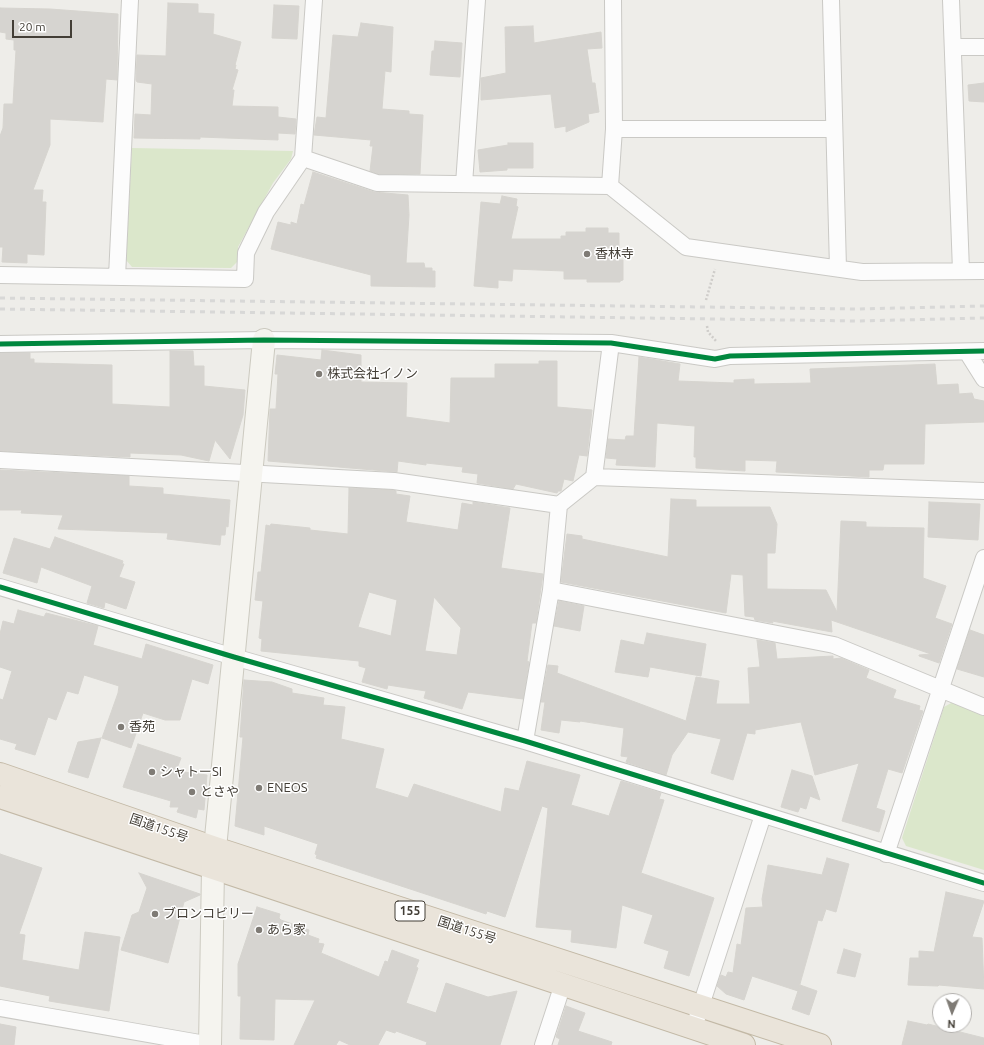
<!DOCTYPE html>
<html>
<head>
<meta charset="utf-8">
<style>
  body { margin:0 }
  #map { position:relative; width:984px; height:1045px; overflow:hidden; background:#eeede9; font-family:Ubuntu,sans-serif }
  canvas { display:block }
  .north { position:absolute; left:932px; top:993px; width:40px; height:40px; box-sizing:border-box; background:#fff; border:1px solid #b4b2af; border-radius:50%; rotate:182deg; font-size:11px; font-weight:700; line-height:16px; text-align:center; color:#433e36 }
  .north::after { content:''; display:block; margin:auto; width:14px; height:18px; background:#7f7b75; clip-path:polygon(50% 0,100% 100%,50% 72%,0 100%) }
  .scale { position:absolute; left:12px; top:20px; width:60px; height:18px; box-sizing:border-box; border:2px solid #433e36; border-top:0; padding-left:5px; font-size:12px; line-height:14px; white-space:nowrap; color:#433e36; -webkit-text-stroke:3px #fff; paint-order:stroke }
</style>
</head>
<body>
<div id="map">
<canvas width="984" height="1045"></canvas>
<div class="north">N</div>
<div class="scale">20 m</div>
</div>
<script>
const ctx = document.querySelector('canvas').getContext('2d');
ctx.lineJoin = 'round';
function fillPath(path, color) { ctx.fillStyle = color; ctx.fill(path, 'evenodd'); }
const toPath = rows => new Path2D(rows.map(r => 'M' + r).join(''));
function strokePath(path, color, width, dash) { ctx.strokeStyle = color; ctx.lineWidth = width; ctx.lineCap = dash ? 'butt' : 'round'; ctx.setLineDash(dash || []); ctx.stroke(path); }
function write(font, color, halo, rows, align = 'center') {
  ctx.font = font + ' Ubuntu,"Noto Sans JP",sans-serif'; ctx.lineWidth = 3; ctx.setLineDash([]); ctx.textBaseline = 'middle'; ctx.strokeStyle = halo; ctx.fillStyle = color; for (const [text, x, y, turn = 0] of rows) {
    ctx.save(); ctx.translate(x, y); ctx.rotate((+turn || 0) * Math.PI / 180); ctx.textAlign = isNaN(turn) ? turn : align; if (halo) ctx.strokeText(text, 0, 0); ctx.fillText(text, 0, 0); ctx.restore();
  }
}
fillPath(toPath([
  [132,148,293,151,291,159,273,183,238,247,238,261,231,268,132,267,126,260],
  [953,702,984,715,984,870,906,846,902,838,944,707]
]), '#dbe7cb');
const building = toPath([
  [168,3,198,4,198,13,214,14,213,34,241,42,235,65,236,65,235,69,238,70,232,90,234,90,232,106,278,107,278,117,296,119,295,134,278,133,278,140,200,137,200,139,134,138,135,114,151,115,152,84,137,82,136,80,137,55,166,56,168,3],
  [274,5,299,6,297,39,272,38,274,5],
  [0,8,50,9,118,14,117,80,106,79,103,122,50,119,50,145,33,190,43,190,42,202,46,202,44,255,27,254,27,263,2,262,3,247,0,247,0,136,3,128,4,104,13,104,16,50,14,50,14,40,6,39,6,33,0,32,0,8],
  [361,23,393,27,391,72,385,71,382,109,409,111,409,114,423,115,420,174,379,174,370,171,373,146,370,146,371,140,314,135,317,117,326,118,333,35,358,37,361,23],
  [533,26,534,43,601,32,602,48,587,49,592,83,595,83,599,112,588,114,589,122,566,132,566,126,555,128,551,94,481,100,481,78,506,73,505,27,533,26],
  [435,41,462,43,460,77,430,75,432,51,434,51,435,41],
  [984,83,984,102,969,101,968,85,984,83],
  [508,143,533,143,533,168,507,168,507,170,480,172,478,150,508,145,508,143],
  [313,172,374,192,408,195,409,215,406,263,424,263,425,268,432,268,432,271,435,271,435,287,371,286,371,275,271,249,278,222,291,225,291,222,297,224,301,204,304,205,313,172],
  [502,196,517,199,516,206,518,207,511,239,561,239,561,236,566,236,566,232,586,232,586,228,608,228,608,233,619,233,619,260,623,260,623,280,620,281,620,282,587,282,587,279,564,279,564,271,513,269,512,281,498,280,498,288,474,286,481,202,500,204,502,196],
  [322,350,361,355,361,382,407,383,406,417,450,423,451,378,495,378,495,364,539,364,539,361,557,361,557,407,592,410,587,456,579,455,573,481,564,479,561,491,558,491,557,493,516,484,513,489,477,483,478,474,462,472,463,467,426,463,426,465,398,461,397,472,268,461,270,409,276,409,278,374,275,374,277,355,321,360,322,350],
  [170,351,193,351,194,366,204,366,204,386,245,390,243,415,230,459,215,440,209,461,181,455,130,453,130,457,0,451,0,353,30,353,30,359,34,359,34,363,112,365,112,404,170,407,170,351],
  [639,357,680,364,678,381,734,383,734,380,754,379,754,384,811,383,810,369,935,364,937,385,958,384,959,394,972,393,974,399,984,401,984,422,925,424,924,464,884,464,883,470,869,470,869,477,776,472,777,461,745,460,745,471,696,468,696,457,694,457,695,426,657,423,655,467,616,465,617,459,606,458,608,439,625,440,626,436,634,436,639,357],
  [0,470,129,476,129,486,163,488,163,494,230,500,228,527,226,526,225,535,221,535,220,545,167,539,168,533,58,529,63,515,21,513,22,510,0,510,0,470],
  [349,488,393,490,396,491,396,494,410,496,406,522,458,530,462,503,473,505,473,502,510,508,501,568,543,574,536,623,532,623,527,661,529,662,523,699,468,692,462,709,424,698,426,691,388,685,387,689,362,682,366,668,359,666,359,661,261,651,262,639,259,638,263,601,255,600,258,572,261,572,266,525,270,526,271,524,310,528,310,530,348,534,349,488],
  [369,592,397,600,391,636,358,627,369,592],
  [434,597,461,628,457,655,425,651,434,597],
  [671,499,696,500,696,507,770,507,777,524,775,553,767,553,767,589,826,590,837,612,841,521,866,522,866,527,924,528,923,578,946,586,935,618,952,624,939,663,919,656,919,655,931,654,831,620,832,632,772,621,773,623,755,620,754,617,745,616,743,575,731,574,726,613,561,582,567,534,582,536,582,539,668,557,671,499],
  [929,502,980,504,978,540,928,537,929,502],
  [55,537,123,561,122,564,124,564,119,577,135,582,126,609,105,602,104,608,87,603,92,586,41,567,37,583,3,573,14,538,50,549,55,537],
  [559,601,584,606,580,631,554,626,559,601],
  [18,610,44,617,46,613,98,626,93,645,142,659,146,644,213,665,208,684,192,679,180,720,165,720,143,713,131,748,102,738,118,693,119,686,84,675,78,694,67,691,56,720,48,717,35,755,15,749,17,744,0,739,0,699,3,700,12,671,0,667,0,634,3,621,14,624,18,610],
  [970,630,984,635,984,677,957,669,970,630],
  [647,633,706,644,701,676,650,667,648,677,615,672,621,640,644,645,647,633],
  [757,640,775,643,777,659,833,656,833,659,841,658,869,670,866,678,896,690,893,698,920,706,919,710,923,711,902,773,888,769,876,808,885,811,879,832,842,821,859,763,815,775,801,722,755,730,755,734,747,733,733,780,711,773,721,739,688,732,672,755,666,775,626,762,628,757,621,756,624,728,580,721,580,722,561,720,559,733,541,730,545,702,541,702,548,665,558,666,557,673,686,721,696,677,719,681,716,704,750,704,748,668,760,667,757,640],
  [244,680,272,682,292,689,292,693,324,698,323,705,345,707,341,739,384,749,375,788,408,798,414,784,501,812,505,788,519,791,527,761,580,775,571,805,609,816,621,781,661,793,659,799,664,800,641,873,714,898,689,976,664,968,669,951,644,943,653,915,622,905,616,948,571,942,572,930,536,927,548,808,542,806,505,917,487,911,486,914,316,858,317,855,315,854,318,844,264,826,264,835,235,826,243,737,240,737,244,680],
  [101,738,88,778,68,772,78,742,101,738],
  [138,744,181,758,176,771,207,775,204,810,198,809,196,818,177,812,179,807,170,807,171,801,123,787,138,744],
  [792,770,812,776,820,800,810,796,806,809,800,807,798,812,781,807,792,770],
  [0,854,42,868,19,934,25,935,22,960,79,970,85,932,120,937,109,1011,49,1001,50,996,0,986,0,854],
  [827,858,849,864,836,912,826,909,822,921,818,920,798,991,752,976,744,1000,726,994,717,986,721,975,726,977,728,972,733,973,737,944,741,945,746,908,763,907,762,899,768,865,822,875,827,858],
  [139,873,200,894,200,895,184,902,168,963,121,950,132,915,139,912,147,888,139,873],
  [946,892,984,901,972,937,982,938,984,989,939,985,938,986,908,985,910,958,919,958,919,951,934,952,946,892],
  [257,907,280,914,279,918,281,920,309,930,308,935,319,939,318,943,324,944,321,953,379,977,385,961,388,962,392,950,419,960,416,967,418,968,406,1003,436,1013,446,983,488,997,517,991,500,1045,426,1045,427,1042,396,1031,395,1033,386,1030,378,1045,350,1045,339,1040,336,1045,294,1045,315,1000,275,999,274,1040,240,1039,241,996,238,996,238,964,257,907],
  [844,949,861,954,855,977,837,973,844,949],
  [800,985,817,991,809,1015,792,1009,800,985],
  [566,1006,585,1013,578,1031,612,1042,611,1045,558,1045,560,1039,556,1037,566,1006],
  [908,1021,927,1025,928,1024,984,1038,984,1045,902,1045,908,1021],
  [0,1024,16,1027,14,1045,0,1045,0,1024]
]);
fillPath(building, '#d6d4d0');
strokePath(building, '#d6d4cf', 1);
const street = toPath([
  [831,0,838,268],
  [951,0,961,271],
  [953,47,984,47],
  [614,129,833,129],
  [303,158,377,183,610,186,686,247,862,272,984,271],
  [464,184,477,0],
  [610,186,614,129,613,0],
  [0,275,245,279,246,253,266,212,303,158,314,0],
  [117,277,130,0],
  [0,344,264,340,611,343,715,359,730,356,984,351],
  [967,352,984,379],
  [0,460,394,481,559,505],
  [594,477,984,491],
  [0,587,234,657,525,741,984,883],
  [551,590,834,645,984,707],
  [525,741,551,590,559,505,594,477,611,343],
  [886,854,984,558],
  [0,1008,211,1045],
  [694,1027,763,815],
  [543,1045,563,984]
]);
const secondary = toPath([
  [210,1045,213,869,264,340]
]);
const highway = toPath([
  [0,774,215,848,820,1045],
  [0,797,744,1045]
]);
strokePath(street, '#cac9c5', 18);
strokePath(secondary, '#cccac0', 24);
strokePath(highway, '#c3b9a6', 24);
strokePath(toPath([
  [706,300,715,269],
  [707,326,708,332,716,341]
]), '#cfcdca', 2.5, [2, 2]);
strokePath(street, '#fcfcfc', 16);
strokePath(secondary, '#f5f4ef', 22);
strokePath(highway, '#eae4da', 22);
strokePath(toPath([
  [0,298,858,309,984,306],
  [0,309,858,321,984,318]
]), '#d8d8d7', 3, [5, 5]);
strokePath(toPath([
  [0,344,264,340,611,343,715,359,730,356,984,351],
  [0,587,234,657,525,741,984,883]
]), '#00873e', 5);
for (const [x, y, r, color] of [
  [587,254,4,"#7f7b75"],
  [319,374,4,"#7f7b75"],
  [121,727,4,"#7f7b75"],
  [152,772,4,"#7f7b75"],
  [259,788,4,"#7f7b75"],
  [192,792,4,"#7f7b75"],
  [155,914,4,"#7f7b75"],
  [259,930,4,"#7f7b75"]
]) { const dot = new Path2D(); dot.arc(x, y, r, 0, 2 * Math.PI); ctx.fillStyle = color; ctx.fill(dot); strokePath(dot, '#fff', 1.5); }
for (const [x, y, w] of [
  [410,911,30]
]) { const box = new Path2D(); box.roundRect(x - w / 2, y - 10, w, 20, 3); ctx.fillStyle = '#fff'; ctx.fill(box); strokePath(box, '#433e36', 1); }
write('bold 12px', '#433e36', null, [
  ["155",410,911]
]);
write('13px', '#433e36', '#fff', [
  ["香林寺",595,254],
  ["株式会社イノン",327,374],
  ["香苑",129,727],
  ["シャトーSI",160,772],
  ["ENEOS",267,788],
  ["とさや",200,792],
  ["ブロンコビリー",163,914],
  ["あら家",267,930]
], 'left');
write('13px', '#433e36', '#fff', [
  ["国道155号",159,828,19],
  ["国道155号",467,930,18]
]);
</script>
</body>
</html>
